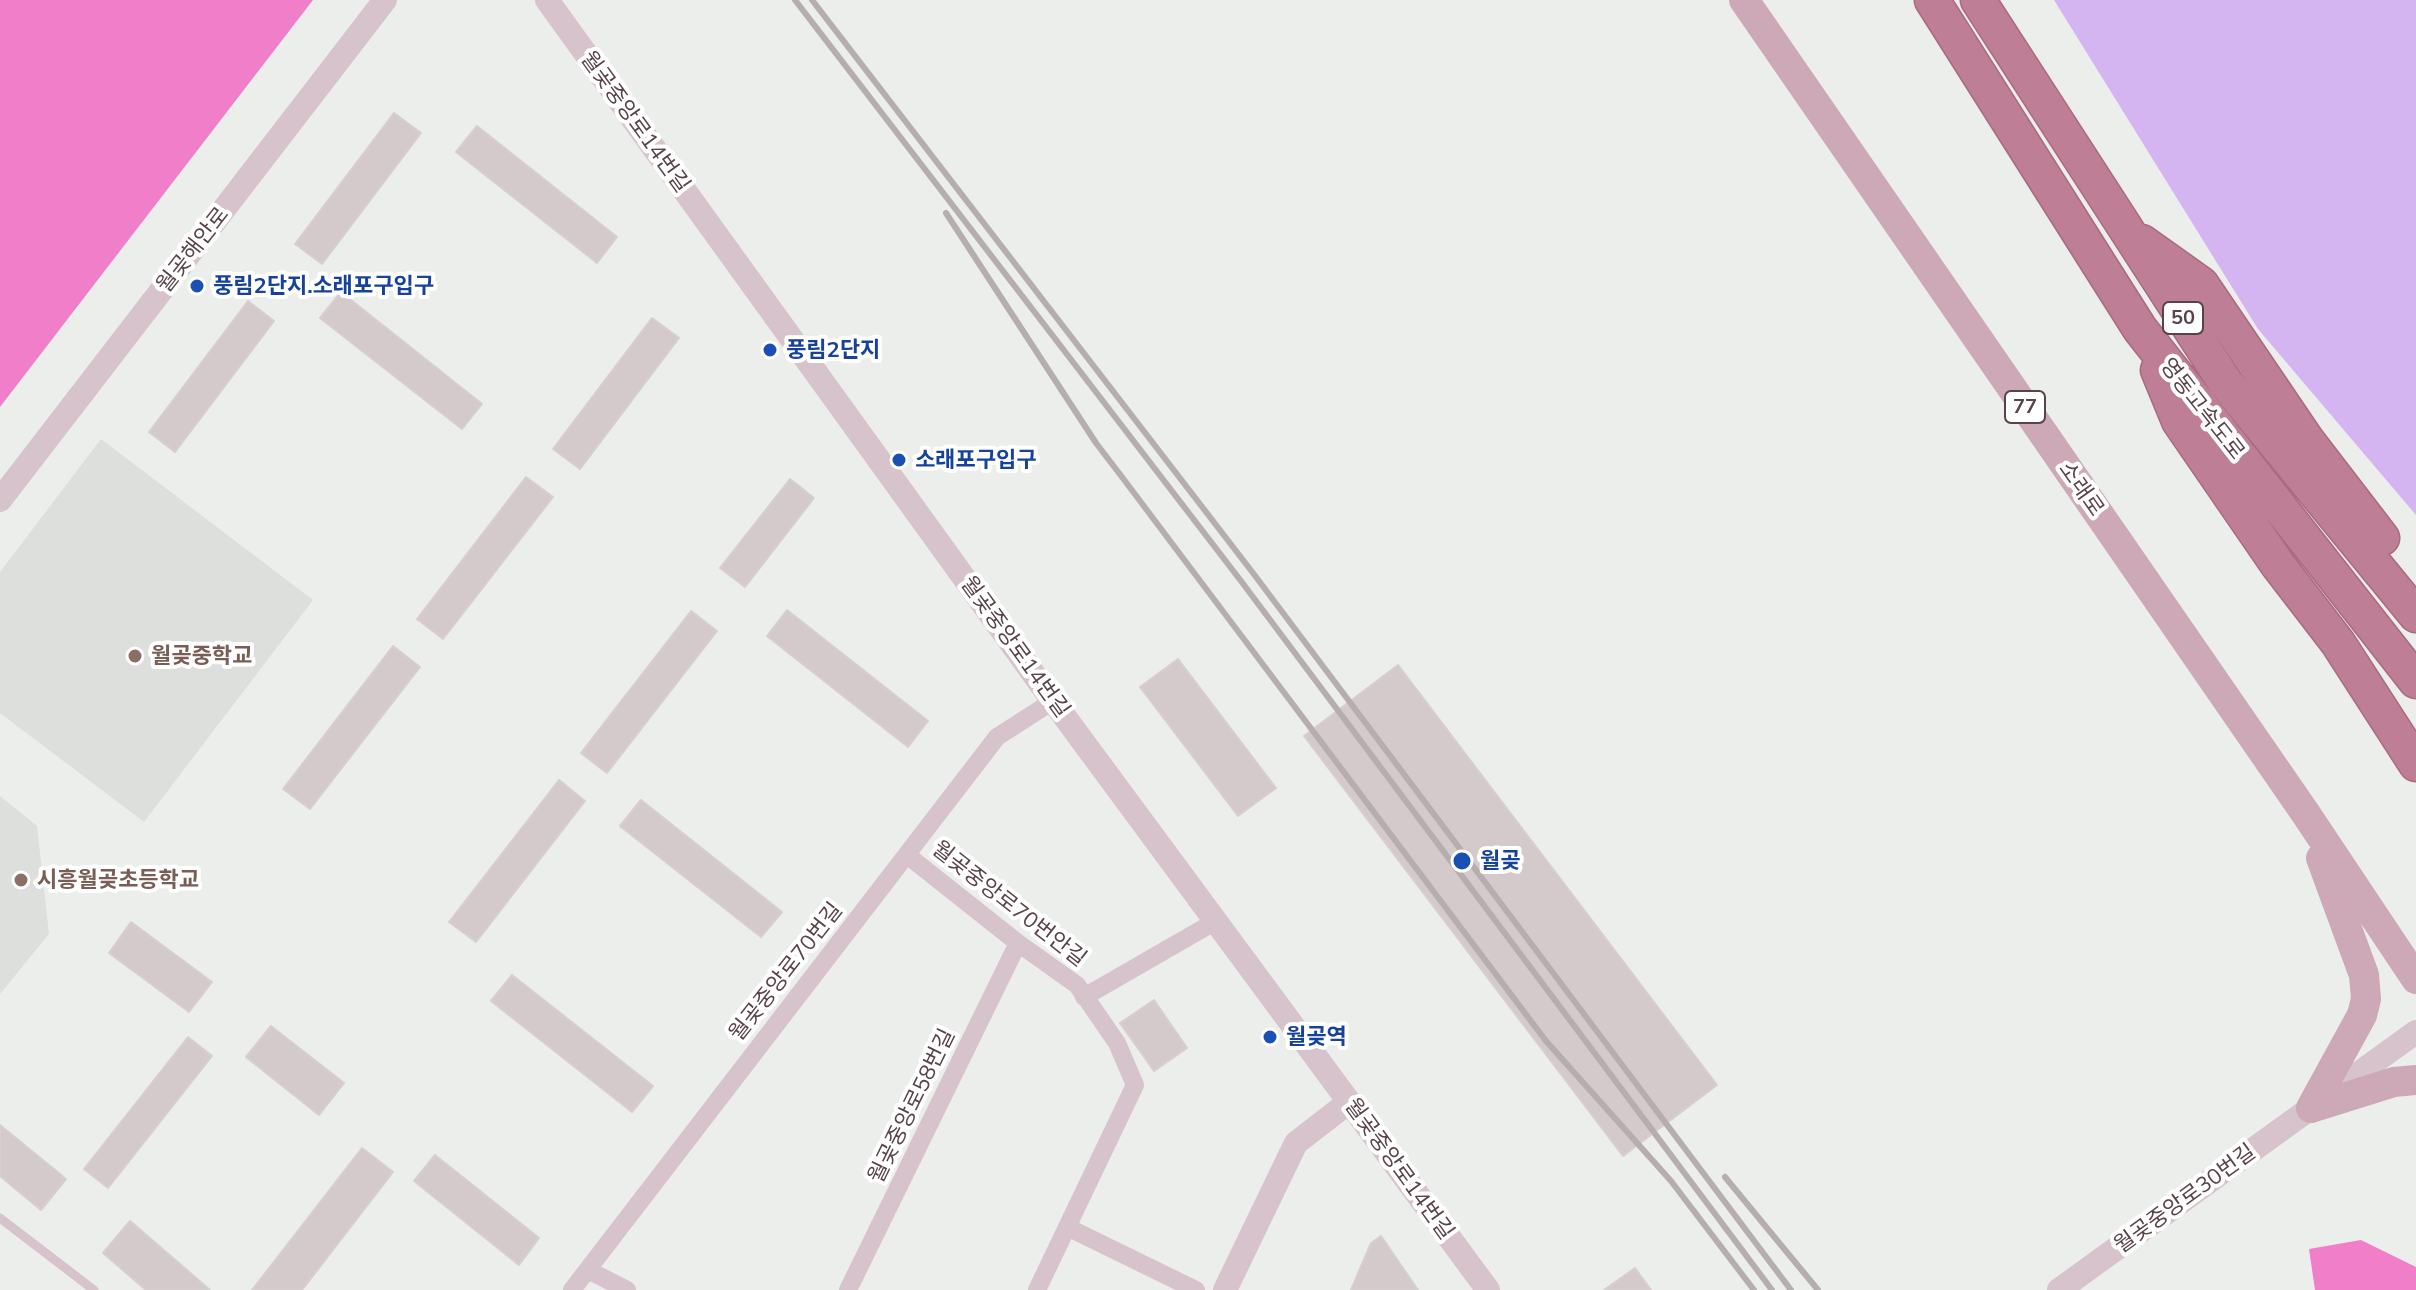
<!DOCTYPE html>
<html>
<head>
<meta charset="utf-8">
<style>
  body { margin:0 }
  canvas { display:block; background:#ebeeeb }
</style>
</head>
<body>
<canvas width="2416" height="1290"></canvas>
<script>
const ctx = document.querySelector('canvas').getContext('2d');
ctx.lineJoin = 'round';
function fillPath(path, color) { ctx.fillStyle = color; ctx.fill(path, 'evenodd'); }
const toPath = rows => new Path2D(rows.map(r => 'M' + r).join(''));
function strokePath(path, color, width, dash) { ctx.strokeStyle = color; ctx.lineWidth = width; ctx.lineCap = dash ? 'butt' : 'round'; ctx.setLineDash(dash || []); ctx.stroke(path); }
function write(font, color, halo, rows, align = 'center') {
  ctx.font = font + ' Mulish,"Noto Sans KR",sans-serif'; ctx.lineWidth = 8; ctx.setLineDash([]); ctx.textBaseline = 'middle'; ctx.strokeStyle = halo; ctx.fillStyle = color; for (const [text, x, y, turn = 0] of rows) {
    ctx.save(); ctx.translate(x, y); ctx.rotate((+turn || 0) * Math.PI / 180); ctx.textAlign = isNaN(turn) ? turn : align; if (halo) ctx.strokeText(text, 0, 0); ctx.fillText(text, 0, 0); ctx.restore();
  }
}
fillPath(toPath([
  [101,439,313,600,144,822,0,713,0,572],
  [0,796,37,826,49,934,0,994]
]), '#dddfdc');
fillPath(toPath([
  [2054,0,2416,0,2416,515,2258,329]
]), '#d4b4f1');
fillPath(toPath([
  [0,0,313,0,0,407],
  [2361,1240,2416,1267,2416,1290,2315,1290,2309,1249]
]), '#f17ec9');
const building = toPath([
  [394,113,421,133,322,264,295,244,394,113],
  [477,126,617,237,597,263,456,152,477,126],
  [341,292,482,404,462,429,320,318,341,292],
  [248,301,274,321,175,452,149,432,248,301],
  [652,318,679,338,580,469,553,449,652,318],
  [526,477,553,497,443,639,417,619,526,477],
  [790,479,814,498,745,587,720,568,790,479],
  [787,610,928,721,908,747,767,636,787,610],
  [691,611,717,631,607,773,581,753,691,611],
  [393,646,420,667,310,809,283,789,393,646],
  [1178,659,1276,788,1238,816,1140,687,1178,659],
  [1398,665,1717,1085,1623,1156,1304,736,1398,665],
  [559,780,585,801,476,942,449,922,559,780],
  [641,800,782,912,761,937,620,826,641,800],
  [131,922,212,982,189,1012,109,953,131,922],
  [512,975,653,1086,632,1112,491,1001,512,975],
  [1154,1000,1187,1048,1154,1071,1120,1023,1154,1000],
  [271,1026,344,1083,319,1115,246,1057,271,1026],
  [188,1037,212,1056,108,1188,84,1169,188,1037],
  [0,1125,66,1179,41,1210,0,1176,0,1125],
  [362,1148,393,1172,302,1290,252,1290,362,1148],
  [435,1155,539,1238,519,1265,414,1181,435,1155],
  [130,1221,210,1290,146,1290,103,1253,130,1221],
  [1381,1236,1418,1290,1351,1290,1371,1243,1381,1236],
  [1635,1268,1651,1290,1604,1290,1635,1268]
]);
fillPath(building, '#d4cacc');
strokePath(building, '#d8ced0', 2);
const motorway = toPath([
  [1932,0,2140,329,2416,681],
  [1978,0,2225,382,2416,615],
  [2142,242,2201,284,2306,439,2382,538],
  [2158,370,2179,421,2278,565,2338,643,2416,764]
]);
strokePath(motorway, '#aa6a80', 37);
strokePath(toPath([
  [0,1218,94,1290]
]), '#d7c3cb', 9);
strokePath(toPath([
  [907,855,1018,943,1077,985,1117,1043,1135,1085,1037,1290],
  [1084,997,1216,921],
  [1067,1227,1196,1290],
  [588,1270,627,1290],
  [572,1290,997,737,1053,701],
  [848,1290,1018,943]
]), '#d7c3cb', 18);
strokePath(toPath([
  [547,0,1053,701,1488,1290],
  [0,500,385,0],
  [1225,1290,1296,1143,1349,1102],
  [2059,1290,2416,1032]
]), '#d7c3cb', 24);
strokePath(toPath([
  [1744,0,2306,814,2416,979],
  [2311,1108,2362,1015,2366,999,2364,975,2321,858],
  [2311,1108,2394,1082,2416,1080]
]), '#cda8b6', 30);
strokePath(motorway, '#be7e95', 34);
strokePath(toPath([
  [795,0,1241,581,1772,1290],
  [812,0,1253,573,1791,1290],
  [946,213,1096,443,1122,477,1546,1041,1671,1181,1754,1290],
  [1725,1177,1818,1290]
]), '#b6adaf', 6);
for (const [x, y, r, color] of [
  [197,286,8,"#1a4fb4"],
  [770,350,8,"#1a4fb4"],
  [899,460,8,"#1a4fb4"],
  [135,656,8,"#8d6e63"],
  [1462,861,10,"#1a4fb4"],
  [21,880,8,"#8d6e63"],
  [1270,1037,8,"#1a4fb4"]
]) { const dot = new Path2D(); dot.arc(x, y, r, 0, 2 * Math.PI); ctx.fillStyle = color; ctx.fill(dot); strokePath(dot, '#fff', 3); }
for (const [x, y, w] of [
  [2183,318,40],
  [2025,407,40]
]) { const box = new Path2D(); box.roundRect(x - w / 2, y - 16, w, 32, 6); ctx.fillStyle = '#fff'; ctx.fill(box); strokePath(box, '#59434b', 2); }
write('bold 20px', '#59434b', null, [
  ["50",2183,318],
  ["77",2025,407]
]);
write('22px', '#59434b', '#fff', [
  ["월곶중앙로14번길",635,122,54],
  ["월곶해안로",193,250,-52],
  ["영동고속도로",2202,409,52],
  ["소래로",2081,489,55],
  ["월곶중앙로14번길",1015,647,54],
  ["월곶중앙로70번안길",1009,904,38],
  ["월곶중앙로70번길",786,972,-52],
  ["월곶중앙로58번길",912,1106,-64],
  ["월곶중앙로14번길",1399,1169,54],
  ["월곶중앙로30번길",2185,1199,-36]
]);
write('bold 22px', '#164399', '#fff', [
  ["풍림2단지.소래포구입구",213,286],
  ["풍림2단지",786,350],
  ["소래포구입구",915,460],
  ["월곶",1480,861],
  ["월곶역",1286,1037]
], 'left');
write('bold 22px', '#785e54', '#fff', [
  ["월곶중학교",151,656],
  ["시흥월곶초등학교",37,880]
], 'left');
</script>
</body>
</html>
